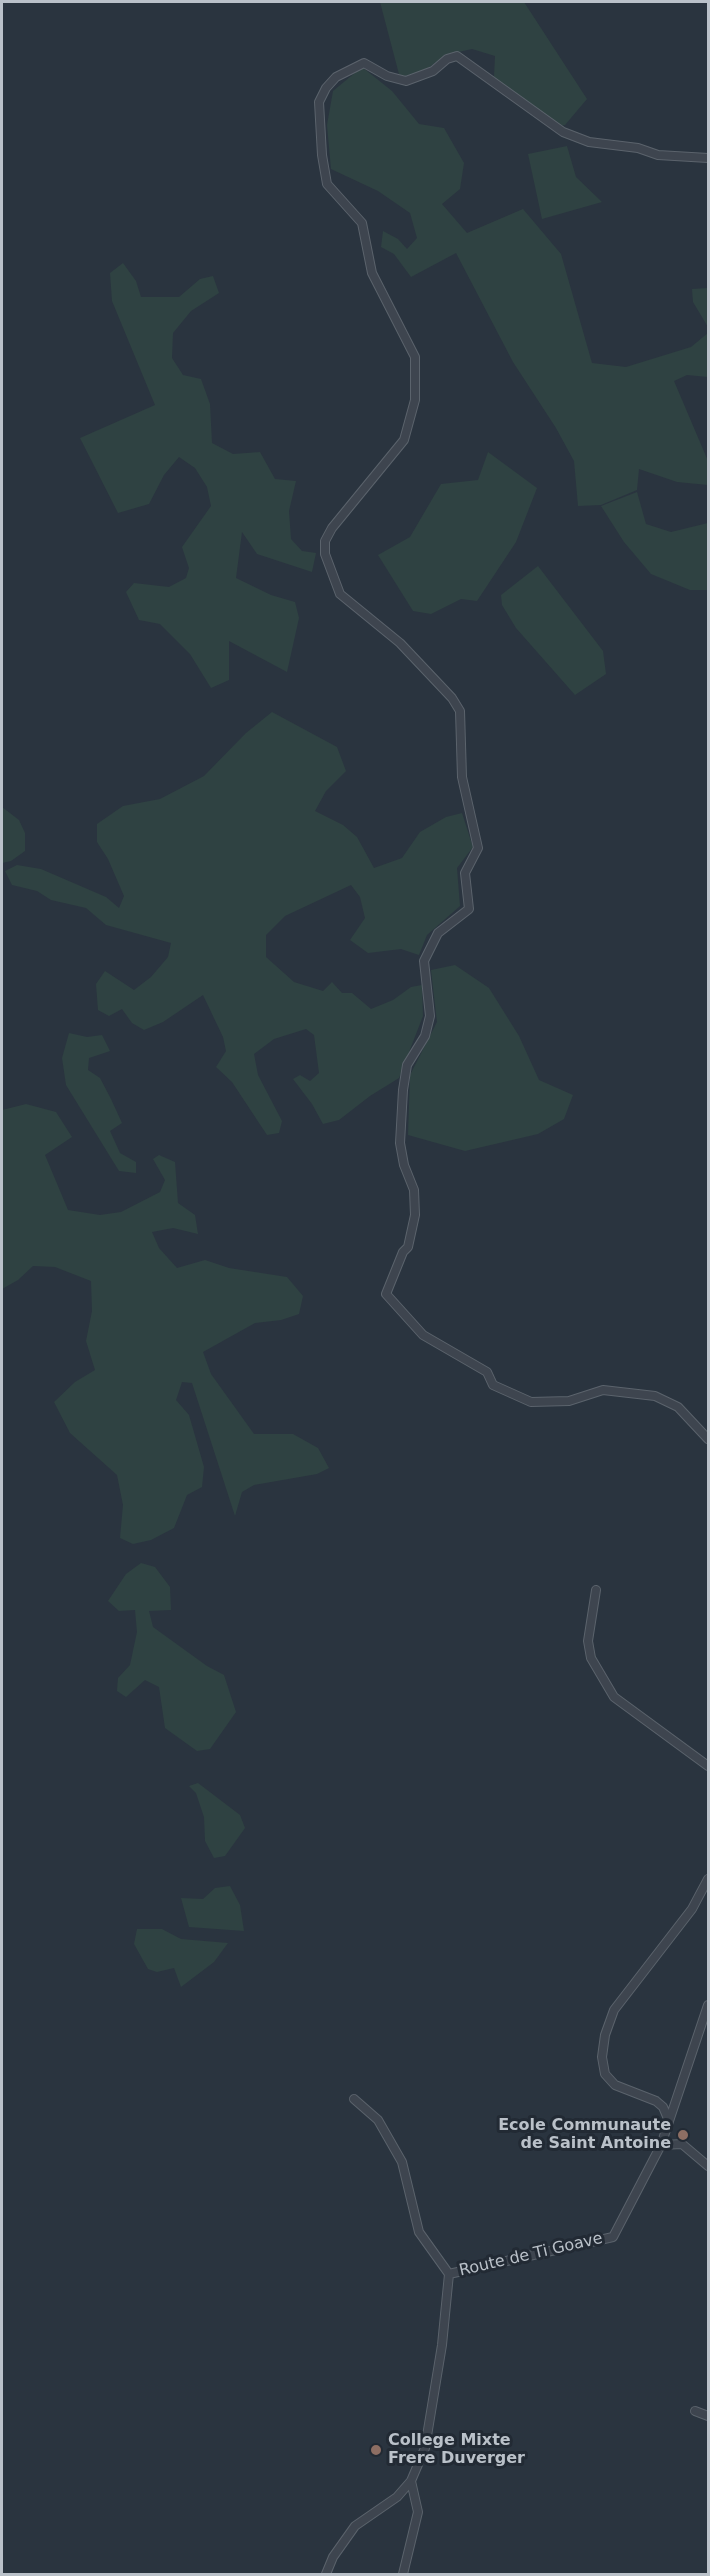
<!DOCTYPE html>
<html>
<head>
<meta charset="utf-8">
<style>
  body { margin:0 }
  #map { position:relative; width:710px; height:2576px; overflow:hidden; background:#2a343f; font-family:"DejaVu Sans",sans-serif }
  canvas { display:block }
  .frame { position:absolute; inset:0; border:3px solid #bac1c9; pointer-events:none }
</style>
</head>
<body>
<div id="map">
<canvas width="710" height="2576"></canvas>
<div class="frame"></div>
</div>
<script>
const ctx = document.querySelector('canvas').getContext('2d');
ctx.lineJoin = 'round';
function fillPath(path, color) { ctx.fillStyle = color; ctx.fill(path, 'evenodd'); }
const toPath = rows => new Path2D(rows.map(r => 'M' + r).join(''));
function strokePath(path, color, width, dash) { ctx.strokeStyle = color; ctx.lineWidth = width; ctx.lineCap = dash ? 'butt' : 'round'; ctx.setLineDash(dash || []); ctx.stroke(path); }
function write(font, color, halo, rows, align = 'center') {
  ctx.font = font + ' "DejaVu Sans",sans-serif'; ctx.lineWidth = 6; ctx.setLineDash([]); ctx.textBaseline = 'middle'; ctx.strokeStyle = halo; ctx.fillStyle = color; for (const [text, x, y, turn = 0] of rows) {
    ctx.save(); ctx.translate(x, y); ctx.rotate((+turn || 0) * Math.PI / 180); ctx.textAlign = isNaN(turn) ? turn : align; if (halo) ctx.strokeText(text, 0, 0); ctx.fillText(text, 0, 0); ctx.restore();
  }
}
fillPath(toPath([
  [380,2,524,2,587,99,565,125,560,126,494,77,495,56,472,49,445,55,427,69,400,78],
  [362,67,392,91,419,124,444,128,464,163,460,189,442,204,467,233,523,209,561,254,592,363,626,367,691,347,708,333,708,377,687,375,674,381,708,461,708,485,677,482,639,469,637,490,601,505,578,506,574,461,556,428,513,362,456,253,411,277,394,254,381,247,383,231,398,239,407,249,417,238,410,213,378,191,331,169,327,125,333,91],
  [567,146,576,177,602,202,542,219,528,154],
  [123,263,136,281,141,297,179,297,200,279,213,276,219,293,191,311,173,333,172,358,183,375,201,379,210,404,212,443,233,454,260,452,275,479,296,481,289,511,291,539,302,551,316,553,312,572,257,554,242,532,236,578,271,595,295,602,299,618,287,672,229,641,229,680,211,688,190,654,160,624,139,620,126,592,134,583,169,587,186,578,189,568,182,547,211,506,207,487,195,468,179,457,164,475,149,504,118,513,80,438,155,405,112,301,110,273],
  [708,288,708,327,693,302,692,289],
  [488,452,537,488,516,542,477,601,461,599,431,614,413,611,378,555,410,537,441,484,478,480],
  [637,492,646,524,671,532,708,523,708,590,690,590,651,574,624,542,601,506],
  [538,566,603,651,606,674,575,695,516,628,502,605,501,595],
  [272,712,337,747,346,771,326,791,315,811,343,825,357,837,374,868,402,858,420,832,446,817,462,813,473,847,457,868,460,906,427,935,419,955,401,949,368,953,350,940,365,918,360,897,351,885,285,916,266,935,266,957,294,982,323,991,332,982,342,993,352,993,371,1009,393,1000,411,987,422,985,423,1016,399,1078,370,1096,339,1120,323,1124,312,1104,293,1079,300,1075,310,1081,319,1073,314,1035,306,1029,274,1039,254,1054,258,1075,282,1121,279,1133,267,1135,232,1082,216,1067,226,1051,223,1037,203,995,163,1022,144,1030,132,1023,122,1009,109,1016,98,1010,96,984,105,971,134,990,151,977,168,957,171,943,106,925,86,908,51,900,37,891,12,885,5,871,17,865,41,869,106,897,119,908,124,896,108,859,97,842,97,824,123,806,160,799,204,776,246,733],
  [2,807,19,820,25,833,25,851,11,861,2,863],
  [455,965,489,988,519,1036,539,1080,573,1095,564,1119,538,1134,465,1151,408,1135,410,1075,437,1022,431,970],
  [69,1033,87,1037,102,1035,110,1051,89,1058,88,1070,100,1078,111,1099,122,1123,110,1131,120,1153,136,1162,136,1173,119,1171,66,1085,62,1058],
  [26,1104,56,1112,72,1137,45,1155,68,1210,100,1215,121,1212,160,1192,165,1180,153,1159,159,1155,175,1162,178,1203,195,1215,198,1234,173,1228,152,1232,159,1248,177,1268,205,1260,229,1268,287,1277,303,1296,299,1314,281,1320,255,1323,203,1352,211,1374,254,1434,293,1434,318,1448,329,1468,317,1474,254,1485,242,1492,235,1516,192,1383,182,1382,176,1400,189,1415,204,1467,202,1487,187,1495,174,1528,151,1540,133,1544,120,1538,123,1505,117,1475,70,1433,54,1402,75,1382,95,1370,86,1341,92,1311,91,1281,55,1267,33,1266,18,1280,2,1289,2,1110],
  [141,1563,155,1567,170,1587,171,1610,149,1611,153,1627,207,1666,224,1675,236,1712,210,1749,197,1751,165,1728,159,1687,145,1680,126,1697,117,1691,118,1678,130,1665,137,1632,135,1610,119,1611,108,1601,126,1574],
  [198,1783,240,1815,245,1828,225,1856,214,1858,205,1841,204,1817,196,1793,189,1786],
  [230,1886,240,1905,244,1931,189,1927,181,1898,203,1899,215,1888],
  [137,1929,162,1929,181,1939,228,1943,214,1962,181,1987,174,1968,157,1972,148,1969,134,1944]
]), '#2f4242');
const street = toPath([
  [708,158,658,155,638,148,589,142,563,132,457,56,447,59,433,71,406,81,387,76,364,63,336,77,326,88,319,102,322,155,327,184,362,223,372,273,415,357,415,400,404,440,332,528,325,541,325,554,340,594,400,643,452,698,460,711,462,777,478,848,465,873,469,909,438,933,424,961,430,1016,425,1036,407,1065,403,1090,400,1143,404,1165,414,1190,415,1215,408,1247,403,1252,386,1294,423,1335,487,1372,493,1385,531,1402,569,1401,603,1390,655,1396,678,1407,708,1439],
  [596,1590,588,1641,591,1658,614,1697,708,1766],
  [669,2121,663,2107,656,2101,615,2085,605,2074,602,2057,605,2035,614,2010,692,1909,708,1879],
  [661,2145,682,2144,708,2166],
  [449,2274,613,2237,661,2145,708,2005],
  [695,2411,708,2416],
  [326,2574,333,2557,355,2526,397,2497,411,2481,425,2448,442,2345,449,2274,419,2232,402,2162,378,2120,354,2099],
  [403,2574,418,2512,411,2481]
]);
strokePath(street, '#5b636c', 10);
strokePath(street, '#3e454f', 8);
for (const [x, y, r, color] of [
  [683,2135,6,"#8d6e63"],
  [376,2450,6,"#8d6e63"]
]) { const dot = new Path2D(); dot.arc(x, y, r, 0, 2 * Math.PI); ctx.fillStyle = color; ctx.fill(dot); strokePath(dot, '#222a34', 2); }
write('bold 16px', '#bac1c9', '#222a34', [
  ["Ecole Communaute",671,2126],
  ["de Saint Antoine",671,2144],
  ["College Mixte",388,2441,"left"],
  ["Frere Duverger",388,2459,"left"]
], 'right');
write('16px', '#bac1c9', '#222a34', [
  ["Route de Ti Goave",531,2255,-13]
]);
</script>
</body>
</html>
